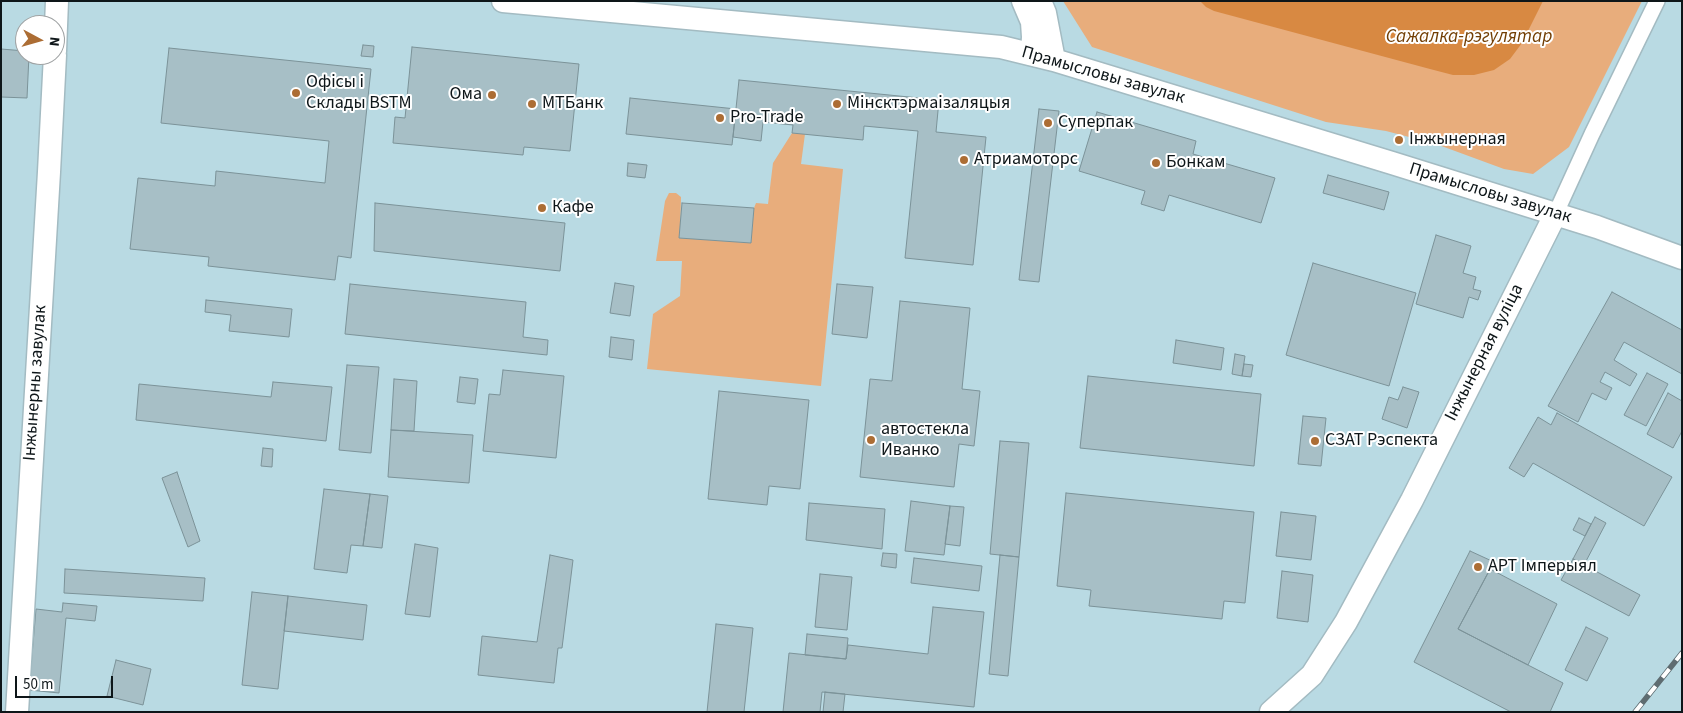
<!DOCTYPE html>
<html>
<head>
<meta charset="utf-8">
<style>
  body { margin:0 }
  #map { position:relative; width:1683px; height:713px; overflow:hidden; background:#cee6ed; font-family:"Source Sans 3",sans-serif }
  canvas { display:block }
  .frame { position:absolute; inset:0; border:2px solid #0e1619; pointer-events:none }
  .north { position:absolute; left:15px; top:15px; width:50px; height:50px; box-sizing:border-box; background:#fff; border:1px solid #9fa2a3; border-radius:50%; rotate:96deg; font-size:14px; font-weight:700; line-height:20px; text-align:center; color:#0e1619 }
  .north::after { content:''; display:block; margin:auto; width:18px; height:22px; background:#ac6d34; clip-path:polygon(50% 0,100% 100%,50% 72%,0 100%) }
  .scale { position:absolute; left:15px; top:676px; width:98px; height:22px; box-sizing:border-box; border:2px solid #0e1619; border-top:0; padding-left:6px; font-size:15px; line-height:18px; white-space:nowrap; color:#0e1619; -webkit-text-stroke:4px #fff; paint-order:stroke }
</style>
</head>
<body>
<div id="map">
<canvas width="1683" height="713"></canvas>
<div class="frame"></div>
<div class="north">N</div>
<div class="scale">50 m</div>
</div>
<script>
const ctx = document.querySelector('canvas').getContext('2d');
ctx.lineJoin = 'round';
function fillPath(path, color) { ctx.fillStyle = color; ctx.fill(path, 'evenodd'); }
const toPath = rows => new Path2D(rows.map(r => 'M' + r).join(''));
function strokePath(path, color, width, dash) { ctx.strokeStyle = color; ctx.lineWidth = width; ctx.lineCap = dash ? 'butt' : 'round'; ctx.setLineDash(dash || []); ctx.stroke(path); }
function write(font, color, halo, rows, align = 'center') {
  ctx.font = font + ' "Source Sans 3",sans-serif'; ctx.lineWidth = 4; ctx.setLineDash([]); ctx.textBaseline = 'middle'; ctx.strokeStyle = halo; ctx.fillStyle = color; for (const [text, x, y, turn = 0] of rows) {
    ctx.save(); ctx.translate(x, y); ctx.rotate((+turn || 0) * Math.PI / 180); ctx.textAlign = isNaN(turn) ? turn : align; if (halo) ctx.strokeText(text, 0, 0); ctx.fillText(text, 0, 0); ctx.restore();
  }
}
fillPath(toPath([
  [1,1,1682,1,1682,712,1,712],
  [25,25,55,25,55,55,25,55]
]), '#b9dae3');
fillPath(toPath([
  [1063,1,1642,1,1569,147,1533,174,1504,169,1436,144,1386,131,1326,122,1092,47],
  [792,133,805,134,801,164,843,169,821,386,647,369,653,314,680,296,682,261,656,261,665,201,669,193,676,193,681,197,680,238,751,243,754,208,756,203,768,204,773,163]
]), '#e8ad7c');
fillPath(toPath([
  [1200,1,1543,1,1522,43,1510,59,1494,70,1474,75,1453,75,1430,69,1214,11,1206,7]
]), '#d88942');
const building = toPath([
  [363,45,374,46,373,57,361,56,363,45],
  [412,47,579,64,570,151,524,147,523,155,393,143,395,117,405,118,412,47],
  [169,48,371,69,351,258,338,256,335,280,208,266,209,257,130,249,138,178,215,186,216,171,325,183,329,141,161,123,169,48],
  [1,49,25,51,25,55,29,55,27,98,1,97,1,49],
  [739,80,939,100,936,132,986,137,973,265,905,258,918,131,864,126,863,140,792,133,793,125,763,122,761,141,733,137,739,80],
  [630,98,736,109,732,145,626,134,630,98],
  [1039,109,1059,111,1039,282,1019,280,1039,109],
  [1097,112,1196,141,1193,154,1275,178,1261,223,1169,195,1164,211,1141,204,1145,191,1079,171,1097,112],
  [628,163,647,165,645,178,627,176,628,163],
  [1328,175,1389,192,1384,210,1323,193,1328,175],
  [375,203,565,223,560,271,374,251,375,203],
  [682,203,754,208,751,243,679,238,682,203],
  [1436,235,1471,246,1463,273,1476,277,1473,289,1481,291,1478,300,1469,297,1463,318,1416,304,1436,235],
  [1313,263,1416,293,1389,386,1286,355,1313,263],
  [615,283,634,286,630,316,610,313,615,283],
  [350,284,526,302,523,337,548,340,547,355,345,334,350,284],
  [837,284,873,287,867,338,832,334,837,284],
  [1612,292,1682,330,1682,374,1624,342,1614,360,1637,374,1630,386,1605,372,1600,382,1612,388,1606,400,1592,393,1578,422,1548,406,1612,292],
  [206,300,292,309,289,337,229,331,231,315,205,312,206,300],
  [900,301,970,308,962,389,980,391,974,446,959,444,954,487,860,477,870,379,892,381,900,301],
  [611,337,634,340,632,360,609,357,611,337],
  [1176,340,1224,348,1221,370,1173,363,1176,340],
  [1235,354,1245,356,1242,376,1232,374,1235,354],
  [1244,364,1253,365,1251,377,1242,376,1244,364],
  [347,365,379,367,371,453,339,450,347,365],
  [503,370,564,376,556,458,483,451,489,394,500,395,503,370],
  [1647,373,1668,384,1646,426,1624,415,1647,373],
  [1088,376,1261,394,1254,466,1080,448,1088,376],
  [460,377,478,379,475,404,457,402,460,377],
  [394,379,417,381,414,431,391,430,394,379],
  [273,382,332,387,326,441,136,420,139,384,271,397,273,382],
  [1403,387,1419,392,1407,428,1382,419,1389,397,1398,400,1403,387],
  [719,391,809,400,800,489,769,486,767,505,708,499,719,391],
  [1668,393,1682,401,1682,431,1673,448,1647,434,1668,393],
  [1557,413,1672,477,1644,526,1533,463,1524,477,1509,468,1538,417,1551,425,1557,413],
  [1303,416,1326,418,1321,466,1298,464,1303,416],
  [391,430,473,435,469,483,388,477,391,430],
  [1000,441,1029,443,1019,557,990,554,1000,441],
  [263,448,273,449,272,467,261,466,263,448],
  [177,472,200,541,188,547,162,478,177,472],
  [324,489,370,494,363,546,351,545,347,573,314,569,324,489],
  [1066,493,1254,512,1245,603,1224,601,1222,619,1089,606,1091,590,1057,586,1066,493],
  [370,494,388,496,382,548,363,546,370,494],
  [911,501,950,506,944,555,905,551,911,501],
  [809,503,885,509,882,549,806,540,809,503],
  [950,506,964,507,960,546,945,544,950,506],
  [1281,512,1316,516,1311,560,1276,556,1281,512],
  [1595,517,1606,523,1584,565,1573,559,1595,517],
  [1579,518,1591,524,1585,536,1573,530,1579,518],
  [415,544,438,548,430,617,405,614,415,544],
  [1470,551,1494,562,1458,629,1563,683,1550,712,1511,712,1414,662,1470,551],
  [883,553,897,554,896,568,881,566,883,553],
  [550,555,573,560,562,648,558,648,554,683,478,675,482,636,537,642,550,555],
  [1000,555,1019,557,1008,676,989,674,1000,555],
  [914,558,982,566,979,591,911,583,914,558],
  [1573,559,1640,595,1629,616,1561,580,1573,559],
  [65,569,205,578,203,601,64,593,65,569],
  [1490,569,1557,604,1528,665,1458,629,1490,569],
  [1282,571,1313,575,1308,622,1277,618,1282,571],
  [820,574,852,577,847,630,815,627,820,574],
  [252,592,288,596,278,689,242,685,252,592],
  [288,596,367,605,363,640,284,631,288,596],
  [63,603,97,606,95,621,66,618,59,693,29,690,36,609,62,612,63,603],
  [933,607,984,612,974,707,822,692,820,712,783,712,789,653,846,659,848,645,928,654,933,607],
  [716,624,753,628,744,712,707,712,716,624],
  [1586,627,1608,638,1587,681,1565,670,1586,627],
  [807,634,848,638,846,659,805,655,807,634],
  [116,660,151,669,143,705,107,696,116,660],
  [825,692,845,694,843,712,823,712,825,692]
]);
fillPath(building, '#a7bfc6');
strokePath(building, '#7c9399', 1);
const street = toPath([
  [1555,215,1592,134,1657,1]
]);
const secondary = toPath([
  [503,1,1001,47,1054,60,1392,163,1597,227,1682,258],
  [1023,1,1032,22,1033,37,1032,54],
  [1040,1,1045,13,1054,60],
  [55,51,57,1],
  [17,712,49,172,55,55],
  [1271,712,1312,675,1346,622,1412,500,1555,215]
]);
strokePath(street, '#a3bbc2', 18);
strokePath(secondary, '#a3bbc2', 25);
strokePath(street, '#fff', 15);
strokePath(secondary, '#fff', 22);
const rail = toPath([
  [1635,712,1682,653]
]);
strokePath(rail, '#5e6c71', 5.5);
strokePath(rail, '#fff', 4, [11]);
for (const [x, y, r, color] of [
  [296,93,5,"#ac6d34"],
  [492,95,5,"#ac6d34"],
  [532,104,5,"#ac6d34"],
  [837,104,5,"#ac6d34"],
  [720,118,5,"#ac6d34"],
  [1048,123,5,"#ac6d34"],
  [1399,140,5,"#ac6d34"],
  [964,160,5,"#ac6d34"],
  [1156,163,5,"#ac6d34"],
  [542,208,5,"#ac6d34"],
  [871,440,5,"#ac6d34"],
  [1315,441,5,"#ac6d34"],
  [1478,567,5,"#ac6d34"]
]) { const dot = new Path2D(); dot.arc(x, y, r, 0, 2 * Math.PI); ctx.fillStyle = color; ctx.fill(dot); strokePath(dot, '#fff', 2); }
write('18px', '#0e1619', '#fff', [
  ["Прамысловы завулак",1103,76,16],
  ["Прамысловы завулак",1490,194,17],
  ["Інжынерная вуліца",1485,353,-63],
  ["Інжынерны завулак",36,383,-86]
]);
write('18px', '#0e1619', '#fff', [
  ["Офісы і",306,83],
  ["Склады BSTM",306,104],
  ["Ома",482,95,"right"],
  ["МТБанк",542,104],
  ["Мінсктэрмаізаляцыя",847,104],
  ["Pro-Trade",730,118],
  ["Суперпак",1058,123],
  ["Інжынерная",1409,140],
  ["Атриамоторс",974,160],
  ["Бонкам",1166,163],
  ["Кафе",552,208],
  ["автостекла",881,430],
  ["Иванко",881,451],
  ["СЗАТ Рэспекта",1325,441],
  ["АРТ Імперыял",1488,567]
], 'left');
write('italic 19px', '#723e04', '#fff', [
  ["Сажалка-рэгулятар",1469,38]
]);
</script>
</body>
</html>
